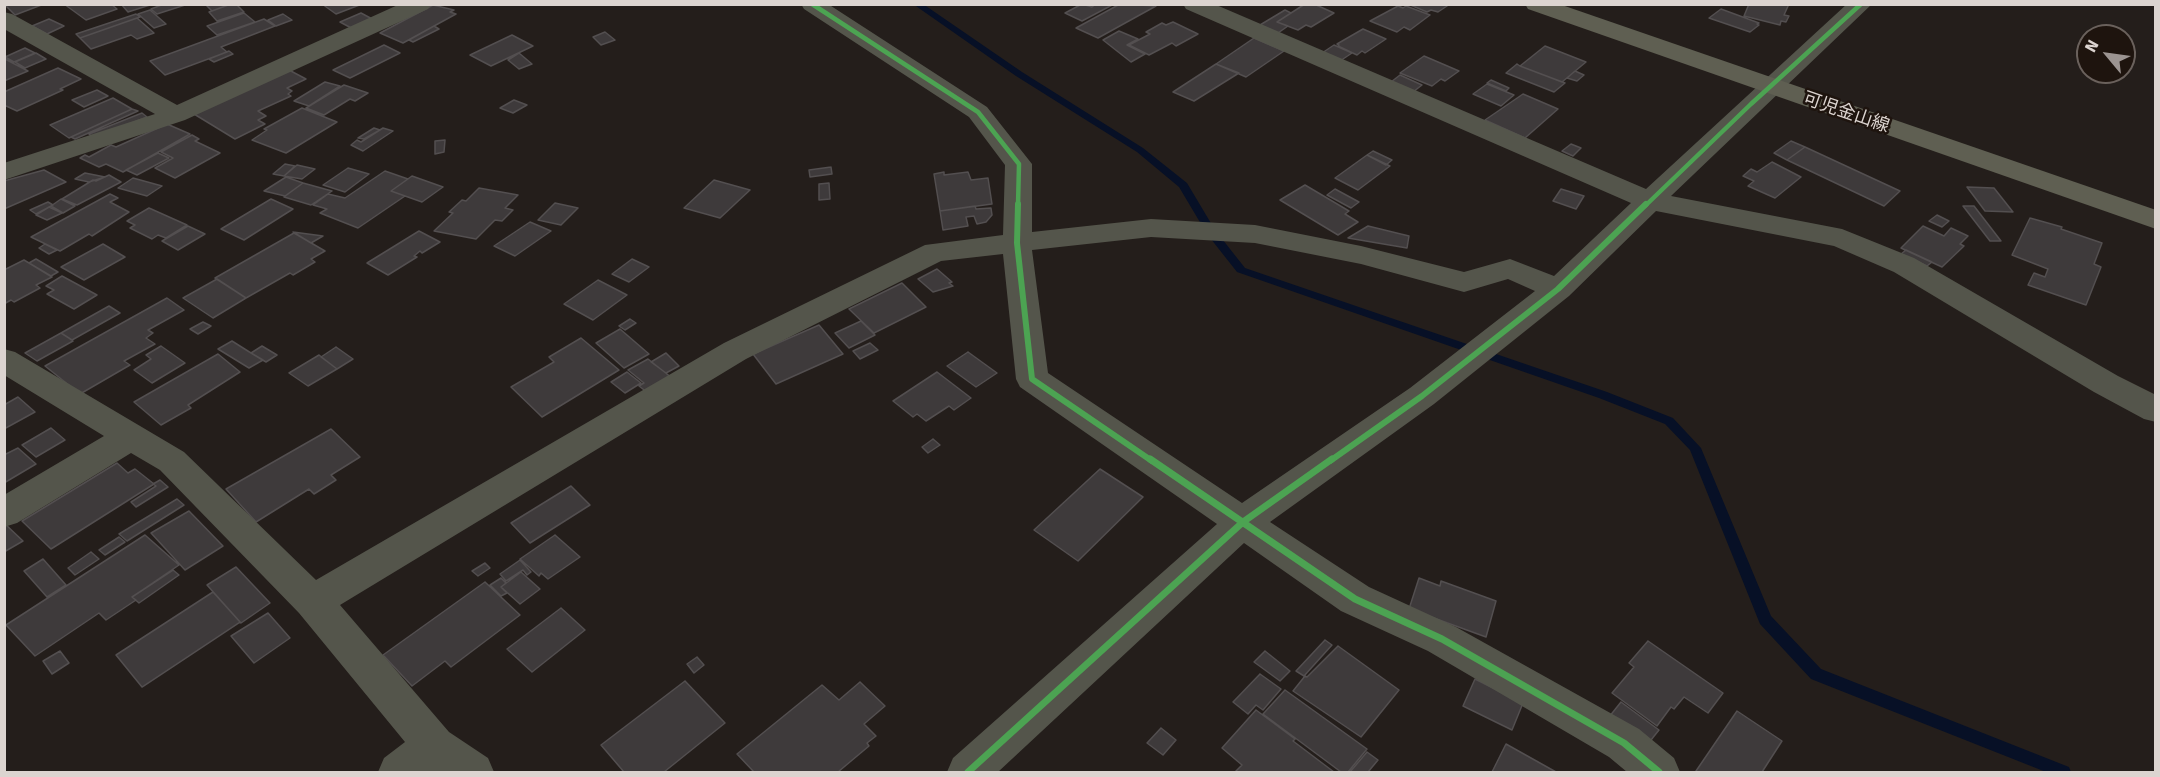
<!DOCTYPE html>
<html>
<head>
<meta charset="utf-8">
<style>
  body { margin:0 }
  #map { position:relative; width:2160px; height:777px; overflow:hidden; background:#241e1b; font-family:Signika,sans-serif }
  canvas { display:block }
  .frame { position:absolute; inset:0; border:6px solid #dcd4d0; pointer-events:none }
  .north { position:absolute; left:2076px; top:24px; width:60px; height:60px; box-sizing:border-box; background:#1e140e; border:2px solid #6a615c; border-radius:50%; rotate:299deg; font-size:16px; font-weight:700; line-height:24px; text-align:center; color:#dcd4d0 }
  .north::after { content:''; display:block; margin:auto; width:21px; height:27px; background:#9c9491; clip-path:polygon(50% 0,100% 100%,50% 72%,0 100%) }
</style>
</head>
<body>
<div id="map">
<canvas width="2160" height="777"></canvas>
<div class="frame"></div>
<div class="north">N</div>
</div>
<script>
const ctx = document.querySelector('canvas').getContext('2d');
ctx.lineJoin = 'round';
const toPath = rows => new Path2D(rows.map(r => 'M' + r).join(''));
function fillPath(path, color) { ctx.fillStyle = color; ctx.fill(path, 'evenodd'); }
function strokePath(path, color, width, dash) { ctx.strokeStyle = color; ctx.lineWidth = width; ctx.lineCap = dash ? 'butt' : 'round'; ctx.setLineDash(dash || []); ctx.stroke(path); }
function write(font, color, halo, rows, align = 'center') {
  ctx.font = font + ' Signika,"Noto Sans JP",sans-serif'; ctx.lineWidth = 5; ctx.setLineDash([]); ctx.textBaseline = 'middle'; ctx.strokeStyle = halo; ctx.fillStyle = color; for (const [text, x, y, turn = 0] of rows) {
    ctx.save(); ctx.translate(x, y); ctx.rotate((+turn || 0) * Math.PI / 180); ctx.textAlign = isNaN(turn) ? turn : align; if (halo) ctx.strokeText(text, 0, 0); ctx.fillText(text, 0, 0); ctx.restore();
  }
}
fillPath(toPath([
  [913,4,923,4,1022,72,1143,148,1187,183,1215,230,1245,268,1607,392,1673,418,1701,448,1771,616,1821,669,2069,767,2071,772,2046,772,1811,679,1760,624,1690,450,1665,424,1599,398,1237,272,1207,234,1179,187,1137,152,1016,76,913,4]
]), '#071026');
const building = toPath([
  [4,4,44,4,15,15,4,4],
  [64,4,111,4,117,9,86,20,64,4],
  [121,4,153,4,128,12,121,4],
  [164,4,184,4,185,5,157,14,151,9,164,4],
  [205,4,231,4,212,11,205,4],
  [231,4,236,4,244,12,217,21,209,12,231,4],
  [322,4,362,4,336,14,322,4],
  [1082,4,1092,7,1096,4,1114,4,1082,21,1065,13,1082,4],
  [1120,4,1156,6,1098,38,1076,28,1120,4],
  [1305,4,1314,4,1334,13,1311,27,1306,25,1298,30,1277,22,1305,4],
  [1408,4,1450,4,1438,12,1431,10,1427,12,1408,4],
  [1749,4,1789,4,1784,15,1789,16,1786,22,1781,21,1780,25,1744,16,1749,4],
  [433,5,454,10,450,12,456,14,403,43,380,33,433,5],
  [1398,6,1403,8,1406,6,1430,15,1410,30,1404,27,1397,32,1370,21,1398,6],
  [1721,9,1759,23,1757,24,1759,25,1750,32,1709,18,1721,9],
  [150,10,166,24,154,28,138,14,150,10],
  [1285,10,1291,13,1277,22,1288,26,1278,33,1260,25,1285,10],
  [244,13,255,22,217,35,207,26,244,13],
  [361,13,376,21,355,30,340,22,361,13],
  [136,14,140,17,80,38,76,34,136,14],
  [283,14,292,20,276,26,268,20,283,14],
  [137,18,154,33,137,39,131,35,91,49,80,38,137,18],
  [49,19,64,26,47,34,32,26,49,19],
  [264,19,275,26,221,47,227,52,165,75,150,61,264,19],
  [1173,22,1198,34,1176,46,1172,43,1149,55,1129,45,1150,34,1146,32,1162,23,1166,25,1173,22],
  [434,26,439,29,413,42,409,40,434,26],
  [1363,29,1386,39,1365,53,1362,51,1357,55,1338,46,1339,45,1337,44,1363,29],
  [1119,31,1138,39,1127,45,1145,54,1131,62,1103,40,1119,31],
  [605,32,615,40,601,45,593,37,605,32],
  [512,35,533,46,491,66,470,55,512,35],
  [1254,38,1284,51,1246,77,1216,64,1254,38],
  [384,45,400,53,350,78,333,70,384,45],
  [1334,45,1352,53,1340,61,1322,53,1334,45],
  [1545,46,1586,62,1562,82,1520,66,1545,46],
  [25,48,35,53,14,62,5,57,25,48],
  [229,51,233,54,214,62,209,59,229,51],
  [36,53,46,59,25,68,15,62,36,53],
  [519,53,532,64,519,69,508,60,519,53],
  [1424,56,1459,71,1445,81,1441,79,1432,86,1400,73,1424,56],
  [4,59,5,59,28,71,4,81,4,59],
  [1216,64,1239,73,1194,101,1173,92,1216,64],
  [1517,64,1520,66,1565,83,1554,92,1506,73,1517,64],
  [58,68,81,79,60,89,63,90,17,111,4,105,4,92,58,68],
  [289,70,306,79,287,88,292,91,288,94,291,96,258,111,266,116,258,120,265,124,235,139,194,114,289,70],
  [1575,71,1584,75,1577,81,1567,78,1575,71],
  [1400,75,1422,85,1413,92,1391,82,1400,75],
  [1491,80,1509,88,1506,91,1487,83,1491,80],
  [325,82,340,86,309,106,294,101,325,82],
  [1487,84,1514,95,1501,106,1473,94,1487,84],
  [344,85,368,93,355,101,350,99,324,115,306,108,344,85],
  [97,90,108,96,84,107,72,100,97,90],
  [1523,94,1558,109,1525,138,1485,120,1523,94],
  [113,98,132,109,69,138,50,125,113,98],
  [514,100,527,105,513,113,500,108,514,100],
  [302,108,337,122,286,153,252,140,267,130,264,129,302,108],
  [132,109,138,111,75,139,71,137,132,109],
  [142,113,147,117,93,138,89,134,142,113],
  [167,124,190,134,123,172,106,164,99,167,80,158,85,155,89,157,111,145,116,147,167,124],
  [374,128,380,130,364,139,358,138,374,128],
  [383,128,393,131,363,151,351,145,357,140,361,142,383,128],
  [192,135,199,139,195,141,220,153,175,178,155,168,173,158,161,152,192,135],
  [445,140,444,152,435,154,435,141,445,140],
  [1791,141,1805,147,1787,160,1774,153,1791,141],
  [1571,144,1581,148,1573,156,1562,151,1571,144],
  [1805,147,1900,191,1884,206,1787,160,1805,147],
  [1373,151,1392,160,1386,165,1367,155,1373,151],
  [158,153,169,158,137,175,126,170,158,153],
  [1367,155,1390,166,1358,190,1335,178,1367,155],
  [1772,162,1801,177,1775,198,1748,186,1754,181,1743,176,1751,169,1757,172,1772,162],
  [285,164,295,166,284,176,273,174,285,164],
  [297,165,315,169,302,179,284,176,297,165],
  [831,167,832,174,810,177,809,170,831,167],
  [348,168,369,174,345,192,323,185,348,168],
  [44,170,66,182,4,209,4,181,44,170],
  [385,171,408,179,391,191,405,196,358,228,320,213,327,209,313,205,328,194,345,198,385,171],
  [944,172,944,175,968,172,971,180,988,178,992,204,940,211,934,174,944,172],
  [85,173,105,177,89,182,75,179,85,173],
  [109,175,121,182,77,205,62,199,93,180,96,181,109,175],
  [412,176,443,187,422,202,391,191,412,176],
  [286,177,303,183,285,196,264,191,286,177],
  [133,178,162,186,147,196,118,188,133,178],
  [714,180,750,190,720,218,684,208,714,180],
  [303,183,332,191,311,205,284,197,303,183],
  [829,183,830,199,819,200,819,184,829,183],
  [1305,185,1349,211,1345,214,1358,222,1338,235,1280,200,1305,185],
  [1967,187,1994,188,2013,212,1985,211,1967,187],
  [479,188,518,195,505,208,513,210,502,221,495,220,476,239,434,231,453,213,449,212,462,200,466,201,479,188],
  [1335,189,1359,202,1351,208,1327,195,1335,189],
  [1561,189,1584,196,1576,209,1553,201,1561,189],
  [110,194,118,198,110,202,129,212,92,236,89,234,60,251,31,237,110,194],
  [61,199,75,206,63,213,51,206,61,199],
  [271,199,293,209,244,240,221,229,271,199],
  [48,202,53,205,36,214,30,210,48,202],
  [555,203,578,208,561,225,538,220,555,203],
  [975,206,976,209,991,208,992,215,986,222,977,224,974,216,966,217,968,226,943,230,940,211,975,206],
  [1963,206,1974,206,2001,241,1990,241,1963,206],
  [49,207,62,213,47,220,36,215,49,207],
  [149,208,187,225,166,238,158,235,152,239,130,228,135,225,127,221,149,208],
  [1937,215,1949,221,1942,227,1929,221,1937,215],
  [2030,218,2062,227,2061,229,2102,243,2094,264,2101,267,2086,305,2028,285,2034,273,2045,277,2048,269,2012,255,2030,218],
  [530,222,551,231,515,256,494,246,530,222],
  [188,226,205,234,178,250,162,241,188,226],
  [1368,226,1409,236,1407,248,1348,238,1368,226],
  [1923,226,1944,236,1951,228,1968,236,1960,244,1964,246,1942,267,1901,248,1923,226],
  [419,231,440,242,422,253,420,251,414,256,417,257,388,275,367,263,419,231],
  [293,232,323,236,311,243,293,232],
  [294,233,325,251,311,259,315,262,293,275,290,273,246,298,215,278,294,233],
  [45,244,57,250,49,254,39,248,45,244],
  [103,244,125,257,84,280,61,267,103,244],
  [1906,250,1932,262,1927,266,1901,254,1906,250],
  [36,259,58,272,51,276,29,263,36,259],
  [632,259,649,267,629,282,612,274,632,259],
  [24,260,52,277,36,285,40,288,14,302,11,300,4,304,4,270,24,260],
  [937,269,952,282,949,283,953,286,933,292,918,279,937,269],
  [62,276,97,295,74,309,47,294,54,290,46,286,62,276],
  [217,279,246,298,213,318,183,298,217,279],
  [598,280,627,295,593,320,564,304,598,280],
  [902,283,926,307,874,333,849,309,902,283],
  [167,298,184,310,148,330,153,333,146,338,155,344,124,361,130,365,80,394,45,366,167,298],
  [109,306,120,313,72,340,61,333,109,306],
  [630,319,636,323,625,330,619,326,630,319],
  [861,321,875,335,849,348,835,333,861,321],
  [203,322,211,326,198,334,190,329,203,322],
  [819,325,843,354,776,384,753,354,819,325],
  [620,329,649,354,624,368,596,343,620,329],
  [61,333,73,341,37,361,25,353,61,333],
  [581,338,619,370,542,417,511,387,554,362,549,357,581,338],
  [232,341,251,353,263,360,249,368,218,349,232,341],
  [870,343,878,350,860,359,853,351,870,343],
  [161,346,185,363,152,383,134,370,151,359,146,355,161,346],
  [262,346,277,355,266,362,251,353,262,346],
  [336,347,353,359,337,369,321,357,336,347],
  [968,352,997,373,976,387,947,366,968,352],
  [666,353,679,366,666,373,651,362,666,353],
  [218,354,240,372,188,405,191,408,161,425,134,402,218,354],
  [319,355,337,369,308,386,289,373,319,355],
  [648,359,672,378,648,393,639,386,644,383,628,370,648,359],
  [627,372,641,383,625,393,611,382,627,372],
  [937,372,971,398,954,410,949,406,926,421,917,414,913,417,893,401,937,372],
  [18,397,35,412,4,429,4,405,18,397],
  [51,428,65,440,36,457,22,445,51,428],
  [331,429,360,457,331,475,336,480,314,494,309,489,256,522,226,489,331,429],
  [933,439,940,445,928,453,922,447,933,439],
  [18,448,36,464,4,483,4,455,18,448],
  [117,463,128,473,135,469,154,484,51,549,22,521,117,463],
  [1100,469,1143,497,1078,561,1034,530,1100,469],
  [160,480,168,487,136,507,131,502,156,486,153,484,160,480],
  [571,486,590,505,530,543,511,523,571,486],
  [177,499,184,505,127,541,119,534,177,499],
  [189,511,223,546,185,570,151,533,189,511],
  [4,523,23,541,4,552,4,523],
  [145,535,179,565,132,597,136,600,106,620,99,613,35,656,6,625,145,535],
  [555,535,580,557,548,579,541,573,539,576,520,559,555,535],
  [119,537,125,542,105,555,99,550,119,537],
  [91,552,99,559,75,575,68,568,91,552],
  [43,559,66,585,47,597,24,571,43,559],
  [520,560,531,572,527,575,523,570,506,581,500,574,520,560],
  [485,563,490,568,478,576,472,571,485,563],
  [236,567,270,603,241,623,207,585,236,567],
  [173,570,179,575,139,603,132,597,173,570],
  [521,572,540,589,520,604,501,587,521,572],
  [501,578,506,583,501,587,507,593,501,596,490,585,501,578],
  [1419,578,1440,586,1441,581,1496,601,1486,637,1409,609,1419,578],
  [485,582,520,615,451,667,445,661,412,686,383,655,485,582],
  [213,592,240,622,142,687,116,655,213,592],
  [561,608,585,630,532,672,507,649,561,608],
  [268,613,290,638,254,663,231,636,268,613],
  [1325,640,1332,645,1304,676,1296,671,1325,640],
  [1648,641,1723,693,1708,713,1684,697,1674,709,1671,707,1657,726,1612,693,1634,667,1629,663,1648,641],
  [1338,646,1399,690,1361,737,1293,691,1305,676,1307,677,1338,646],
  [60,651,69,663,52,674,43,661,60,651],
  [1265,651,1290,671,1280,681,1254,662,1265,651],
  [697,657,704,665,694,673,687,664,697,657],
  [1260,674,1281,689,1263,710,1256,705,1248,714,1233,702,1260,674],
  [1475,679,1523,703,1512,730,1463,706,1475,679],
  [685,681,725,723,664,772,624,772,601,745,685,681],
  [860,682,885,706,864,724,876,736,867,743,869,746,838,772,754,772,737,754,822,685,839,700,860,682],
  [1285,690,1367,749,1348,772,1341,772,1263,714,1285,690],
  [1621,702,1659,730,1647,745,1609,717,1621,702],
  [1256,710,1295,739,1293,741,1334,772,1235,772,1242,765,1222,748,1256,710],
  [1737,711,1782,741,1762,772,1697,772,1696,771,1737,711],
  [1161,728,1176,740,1163,755,1147,743,1161,728],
  [1506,744,1556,772,1492,772,1506,744],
  [1367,752,1378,760,1368,772,1350,772,1367,752]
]);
fillPath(building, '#3e3a3b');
strokePath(building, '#534f50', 1.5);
fillPath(toPath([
  [400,4,431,4,428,9,185,120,4,180,4,163,155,114,4,29,4,12,12,14,177,105,400,4],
  [801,4,828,4,987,107,1032,164,1032,232,1151,219,1255,225,1361,246,1464,272,1510,259,1554,276,1631,203,1186,9,1183,4,1214,4,1646,189,1847,4,1872,4,1671,196,1842,229,1914,258,2118,376,2156,395,2156,422,2144,419,2094,392,1894,272,1834,246,1656,211,1569,296,1434,404,1270,522,1369,587,1456,627,1639,729,1674,758,1680,772,1627,772,1609,757,1428,651,1341,611,1244,543,998,772,947,772,953,758,1217,524,1020,387,1016,379,1003,254,941,261,746,359,340,605,449,732,488,758,494,772,378,772,384,758,405,742,299,613,160,470,131,453,17,523,4,527,4,495,104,436,4,375,4,349,15,352,184,452,316,580,724,343,925,245,1003,235,1005,165,969,117,804,9,801,4],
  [1151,237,1255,243,1361,264,1464,292,1508,279,1535,291,1410,388,1242,503,1048,373,1032,250,1151,237]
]), '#54554b');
fillPath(toPath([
  [1525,4,1559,4,2156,210,2156,229,1528,9,1525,4]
]), '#5f5f52');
strokePath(toPath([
  [812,4,978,112,1019,164,1018,206],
  [1645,206,1751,104,1861,4]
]), '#4ca352', 4.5);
strokePath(toPath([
  [1018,204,1017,243,1032,379,1152,461],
  [1330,461,1422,396,1558,289,1646,204]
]), '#4ca352', 6);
strokePath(toPath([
  [1150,459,1355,599,1442,639,1624,743,1659,772],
  [968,772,1243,522,1332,459]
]), '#4ca352', 7);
write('18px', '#dcd4d0', '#1e140e', [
  ["可児金山線",1846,113,19]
]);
</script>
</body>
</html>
